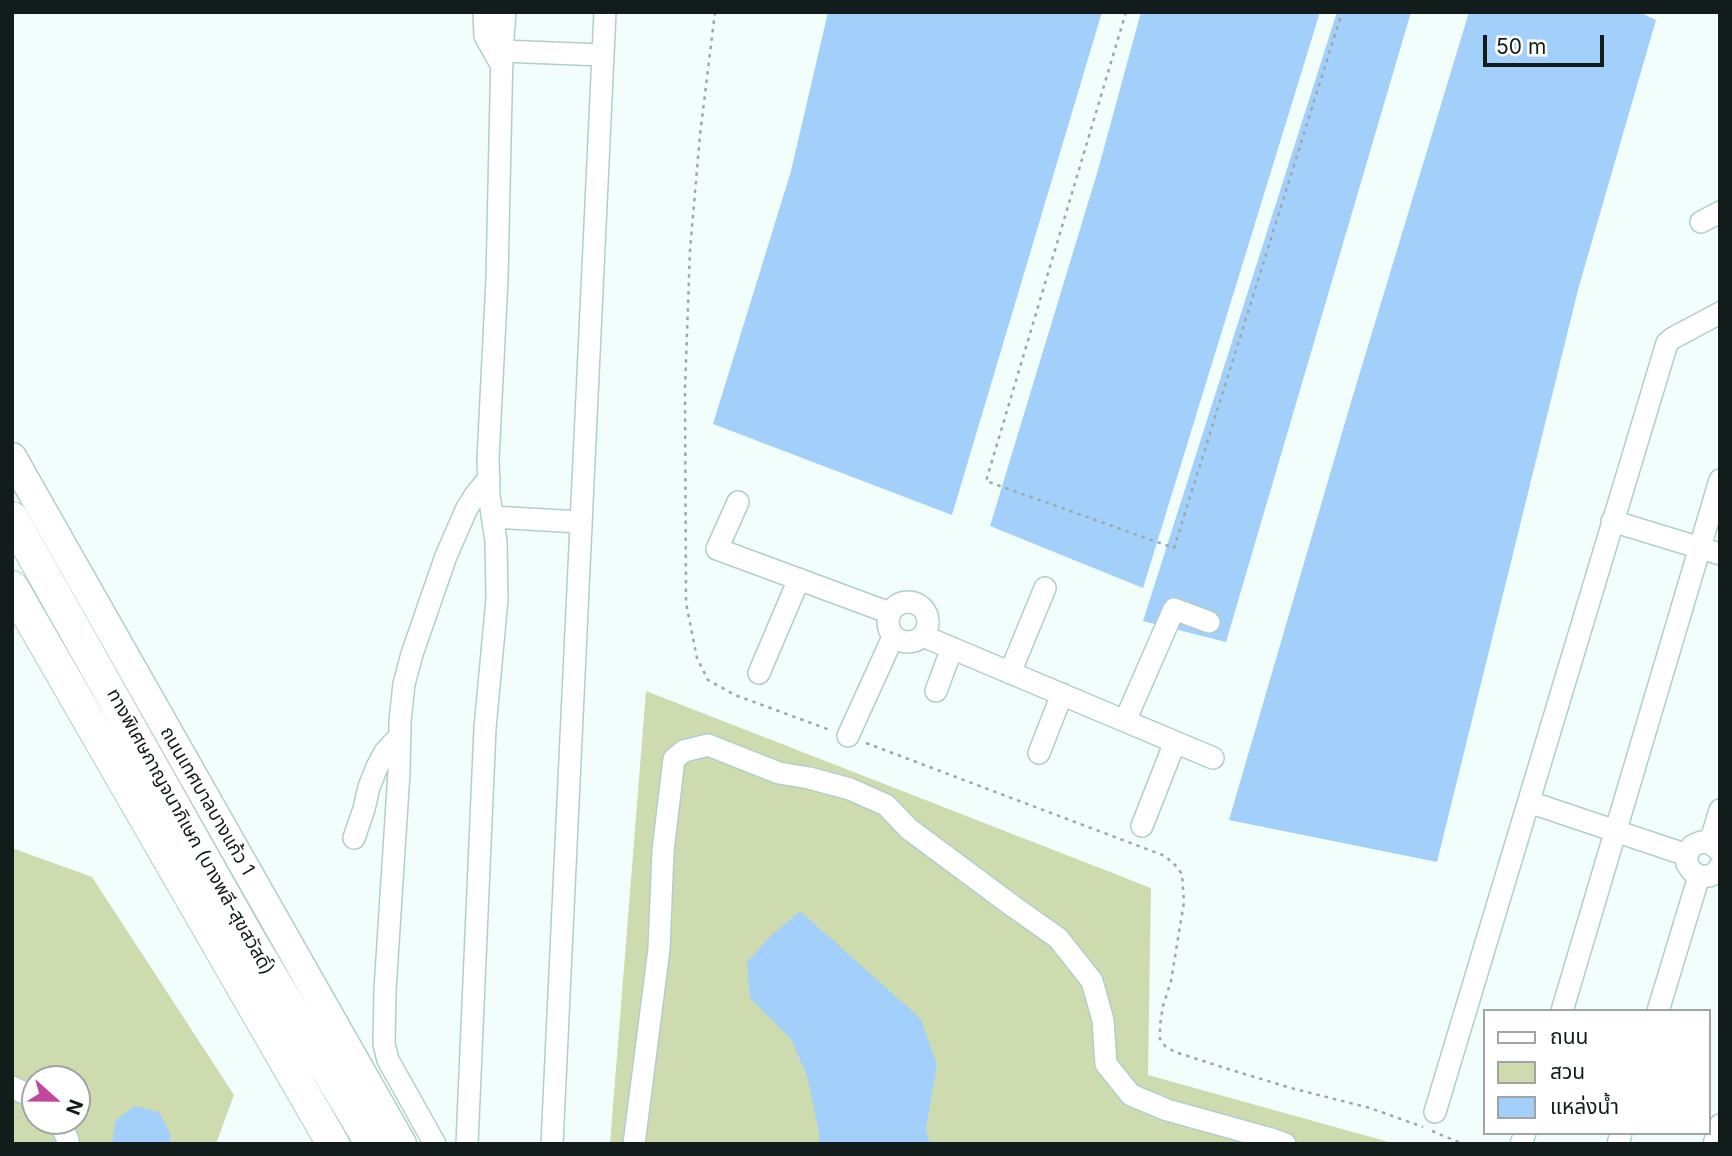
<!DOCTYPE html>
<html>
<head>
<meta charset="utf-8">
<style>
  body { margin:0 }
  #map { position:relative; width:1732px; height:1156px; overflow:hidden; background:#f2fefc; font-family:Inter,"Noto Sans Thai",sans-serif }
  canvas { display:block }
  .frame { position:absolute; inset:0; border:14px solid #121d1b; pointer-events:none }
  .legend { position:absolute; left:1483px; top:1009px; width:228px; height:126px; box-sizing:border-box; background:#fff; border:2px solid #a0a5a4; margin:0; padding:9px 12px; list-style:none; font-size:21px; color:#121d1b }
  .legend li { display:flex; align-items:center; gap:14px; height:35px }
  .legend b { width:35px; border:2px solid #a0a5a4 }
  .north { position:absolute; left:21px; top:1065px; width:70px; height:70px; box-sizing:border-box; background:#fff; border:2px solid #a0a5a4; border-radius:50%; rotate:111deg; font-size:19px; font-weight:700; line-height:28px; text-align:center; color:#121d1b }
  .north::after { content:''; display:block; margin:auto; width:24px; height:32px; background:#c0489c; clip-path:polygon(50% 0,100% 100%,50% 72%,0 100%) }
  .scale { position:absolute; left:1483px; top:35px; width:121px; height:32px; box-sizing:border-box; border:4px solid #121d1b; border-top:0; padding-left:9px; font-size:21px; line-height:24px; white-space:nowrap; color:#121d1b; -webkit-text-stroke:5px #fff; paint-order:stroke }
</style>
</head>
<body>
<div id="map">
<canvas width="1732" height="1156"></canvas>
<div class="frame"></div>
<ul class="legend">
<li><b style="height:9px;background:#fff"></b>ถนน</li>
<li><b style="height:19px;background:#cddbae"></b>สวน</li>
<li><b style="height:19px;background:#a3d0fb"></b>แหล่งน้ำ</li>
</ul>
<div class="north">N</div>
<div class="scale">50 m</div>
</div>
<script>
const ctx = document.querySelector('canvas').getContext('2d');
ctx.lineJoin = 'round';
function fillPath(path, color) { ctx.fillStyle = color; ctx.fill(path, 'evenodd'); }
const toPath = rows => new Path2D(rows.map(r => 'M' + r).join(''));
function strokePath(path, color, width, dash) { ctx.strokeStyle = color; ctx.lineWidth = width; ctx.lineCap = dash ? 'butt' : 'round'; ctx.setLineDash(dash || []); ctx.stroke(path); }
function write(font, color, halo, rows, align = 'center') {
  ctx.font = font + ' Inter,"Noto Sans Thai",sans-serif'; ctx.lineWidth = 5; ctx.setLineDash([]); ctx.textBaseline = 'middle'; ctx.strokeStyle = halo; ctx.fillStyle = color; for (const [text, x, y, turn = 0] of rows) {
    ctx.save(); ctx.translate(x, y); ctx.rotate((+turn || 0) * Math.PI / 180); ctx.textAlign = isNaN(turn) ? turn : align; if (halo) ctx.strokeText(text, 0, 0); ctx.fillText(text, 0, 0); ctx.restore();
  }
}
fillPath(toPath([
  [646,691,1151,888,1148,1075,1396,1144,610,1144],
  [12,848,92,877,234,1095,216,1144,12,1144],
  [35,1079,77,1079,77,1121,35,1121]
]), '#cddbae');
fillPath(toPath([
  [828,12,1102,12,952,515,713,424,791,171],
  [1141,12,1320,12,1143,588,990,526,1098,170],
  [1337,12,1411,12,1226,642,1143,621],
  [1469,12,1639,12,1656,20,1579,286,1437,862,1229,820,1351,402],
  [800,911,921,1019,937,1065,926,1129,930,1144,819,1144,819,1132,807,1076,791,1039,750,998,747,962,772,935],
  [135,1106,159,1112,170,1133,171,1144,112,1144,116,1120]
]), '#a3d0fb');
const minor = toPath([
  [484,12,485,36,502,66],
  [502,51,602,55],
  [1701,222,1720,212],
  [738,502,717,549,890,613],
  [493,517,580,522],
  [1612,521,1720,554],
  '888 622a20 20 0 1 1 40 0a20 20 0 1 1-40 0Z',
  [923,636,1213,758],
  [759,673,799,579],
  [1010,673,1045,588],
  [936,691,952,648],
  [1125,721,1174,609,1209,622],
  [848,736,893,637],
  [1039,753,1062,694],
  [1529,802,1687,855],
  [1142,826,1175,742],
  [354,838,364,809,369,787,377,767,385,752,400,736],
  [1710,843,1720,810],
  [1720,851,1710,843,1701,842,1692,846,1687,855,1687,864,1692,871,1699,876,1709,876,1717,872,1720,866],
  [1562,1011,1720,480],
  [1658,1011,1699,876],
  [12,1087,35,1098],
  [1435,1112,1667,343,1673,338,1720,313],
  [59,1121,68,1140,67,1144],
  [435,1144,388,1060,384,1044,385,990,399,772,400,721,404,684,412,654,446,556,467,508,476,494,489,478],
  [467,1144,485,728,497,599,496,541,489,495,488,459,497,279,502,51,505,12],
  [552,1144,605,12],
  [634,1144,659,949,663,851,674,759,684,751,708,745,779,773,809,778,850,789,886,805,909,829,1014,907,1058,938,1092,981,1103,1020,1106,1064,1131,1095,1167,1110,1268,1138,1285,1144],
  [1521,1144,1525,1133],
  [1618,1144,1621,1133],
  [1714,1144,1720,1125]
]);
const major = toPath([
  [12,457,402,1144]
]);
const highway = toPath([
  [12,518,250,941,372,1144],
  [12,587,333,1144]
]);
strokePath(minor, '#b1cfca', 24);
strokePath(major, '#b1cfca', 31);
strokePath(highway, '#b1cfca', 34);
strokePath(toPath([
  [715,12,700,135,690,250,685,389,686,603,697,658,708,680,735,695,830,730],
  [1126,12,986,481,1174,548,1342,12],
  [866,743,1165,856,1175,865,1182,874,1184,902,1171,981,1163,1006,1160,1025,1160,1039,1165,1046,1175,1052,1228,1069,1291,1088,1370,1108,1423,1127],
  [1432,1131,1463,1144]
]), '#9da8a6', 2.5, [3.5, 5]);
strokePath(minor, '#fff', 21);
strokePath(major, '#fff', 28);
strokePath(highway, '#fff', 32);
write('19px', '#121d1b', '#fff', [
  ["ถนนเทศบาลบางแก้ว 1",207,801,60],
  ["ทางพิเศษกาญจนาภิเษก (บางพลี-สุขสวัสดิ์)",190,832,61]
]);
</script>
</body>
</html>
